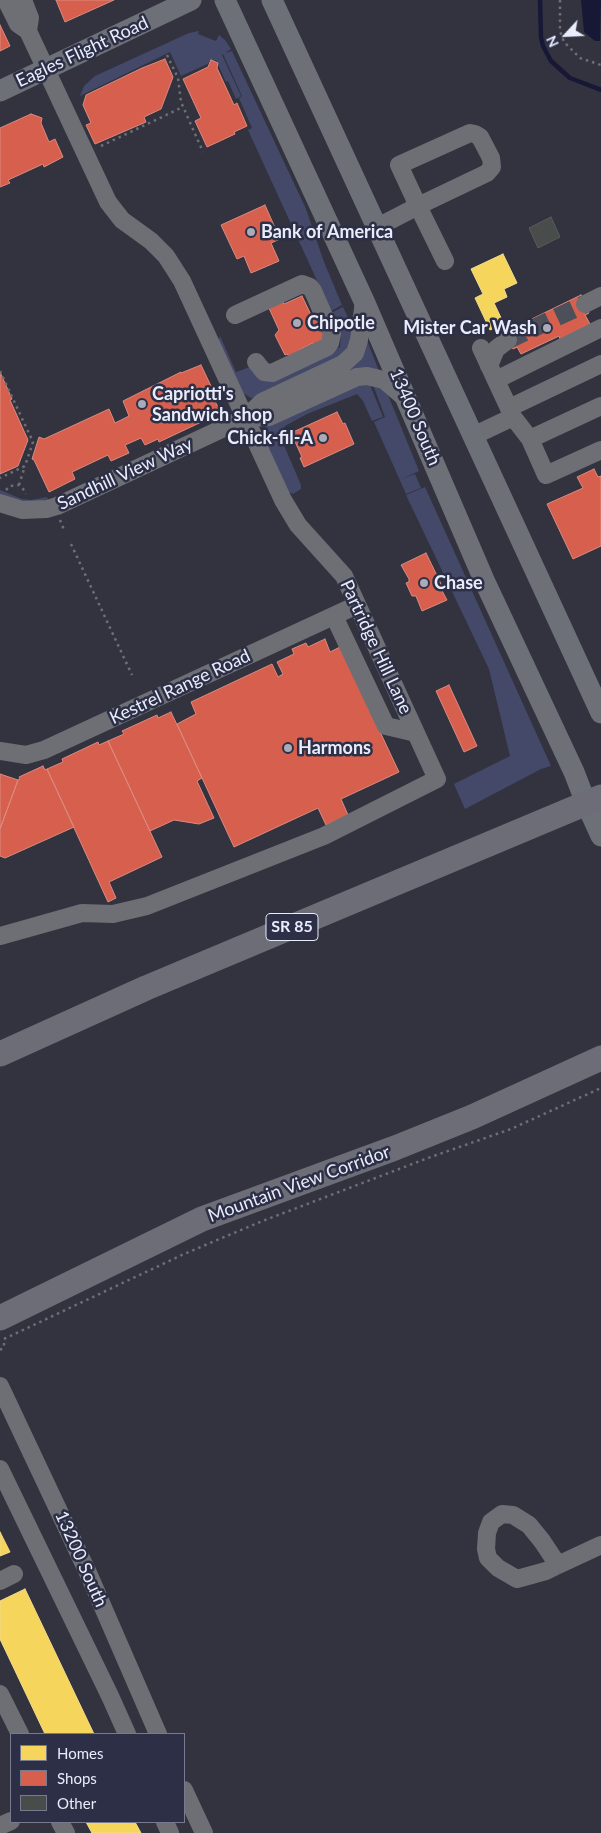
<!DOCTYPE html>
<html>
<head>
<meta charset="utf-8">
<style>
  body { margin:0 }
  #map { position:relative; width:601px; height:1833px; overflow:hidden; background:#32333f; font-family:Lato,sans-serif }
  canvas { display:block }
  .legend { position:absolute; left:10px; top:1733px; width:175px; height:90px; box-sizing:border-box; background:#2c2f45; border:1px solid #787b8e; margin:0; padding:6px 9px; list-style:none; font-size:15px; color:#e9ecfb }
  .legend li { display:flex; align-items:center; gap:10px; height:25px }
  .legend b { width:25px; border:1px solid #787b8e }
  .north { position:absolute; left:541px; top:10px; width:50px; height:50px; -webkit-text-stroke:4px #2c2f45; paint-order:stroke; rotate:245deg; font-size:14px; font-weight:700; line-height:20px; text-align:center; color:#e9ecfb }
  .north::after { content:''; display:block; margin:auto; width:18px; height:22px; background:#e9ecfb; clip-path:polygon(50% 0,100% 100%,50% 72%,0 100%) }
</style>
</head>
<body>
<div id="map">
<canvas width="601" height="1833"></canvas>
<ul class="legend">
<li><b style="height:14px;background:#f6d55c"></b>Homes</li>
<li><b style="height:14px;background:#d6604d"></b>Shops</li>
<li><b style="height:14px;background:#484c4b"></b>Other</li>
</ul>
<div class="north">N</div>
</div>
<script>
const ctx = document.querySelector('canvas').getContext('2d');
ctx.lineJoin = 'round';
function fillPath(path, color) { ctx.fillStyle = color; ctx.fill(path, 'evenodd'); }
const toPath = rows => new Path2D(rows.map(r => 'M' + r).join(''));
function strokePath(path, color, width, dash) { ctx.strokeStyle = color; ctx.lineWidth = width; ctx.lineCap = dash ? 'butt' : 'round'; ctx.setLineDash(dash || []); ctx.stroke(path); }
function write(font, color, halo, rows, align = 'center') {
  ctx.font = font + ' Lato,sans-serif'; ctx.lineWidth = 5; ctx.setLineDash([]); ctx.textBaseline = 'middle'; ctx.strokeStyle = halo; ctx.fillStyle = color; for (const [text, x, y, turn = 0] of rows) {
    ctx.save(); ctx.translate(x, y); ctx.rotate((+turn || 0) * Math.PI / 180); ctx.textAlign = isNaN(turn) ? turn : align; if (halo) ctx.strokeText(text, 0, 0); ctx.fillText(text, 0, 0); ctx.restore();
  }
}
fillPath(toPath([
  [199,31,198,34,216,41,219,35,225,40,231,49,225,53,232,51,306,209,324,262,342,305,331,311,248,130,252,128,239,98,242,96,223,54,222,55,241,96,236,99,228,81,226,82,216,60,181,76,170,52,80,96,84,86,95,76,189,33],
  [343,307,354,330,352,349,342,360,258,398,251,398,243,393,218,341,220,336,236,372,250,367,258,378,270,382,329,355,340,347,341,333,331,313],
  [365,342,368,343,379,371,269,412],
  [372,382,386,390,419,471,402,479,415,474,421,488,406,494,374,422,385,417],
  [362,383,370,385,383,417,372,421,363,401,357,394,307,414,285,426,280,436,301,485,301,489,293,494,288,492,263,437,266,424],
  [425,487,551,766,541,769,465,809,454,784,510,756,489,669,406,495],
  [0,490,22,499,31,500,47,497,48,500,30,504,0,495]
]), '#44496a');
fillPath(toPath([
  [581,0,601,0,600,41,595,41,584,32]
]), '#161836');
const homes = toPath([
  [503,254,517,283,504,289,507,297,494,303,504,324,490,330,475,298,483,294,471,269,503,254],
  [0,1532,10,1552,0,1556,0,1532],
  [25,1589,94,1734,45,1734,0,1639,0,1601,25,1589],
  [86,1822,135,1822,141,1833,92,1833,86,1822]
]);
fillPath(homes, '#f6d55c');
strokePath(homes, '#f2dc8c', 1);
const shops = toPath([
  [56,0,114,0,65,22,56,0],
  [0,25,10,46,0,51,0,25],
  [165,59,173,77,161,109,144,117,146,122,95,144,86,125,91,123,83,105,86,95,142,68,165,59],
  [211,60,218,63,217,68,234,105,237,103,247,126,234,132,235,134,207,147,195,121,201,118,183,79,208,67,211,60],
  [31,114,42,118,41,123,49,142,55,139,63,157,44,167,43,164,8,180,10,183,0,187,0,128,31,114],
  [265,205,280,239,271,243,279,261,251,273,244,256,237,259,221,225,265,205],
  [581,295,589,313,585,315,590,324,560,339,559,336,521,354,517,347,513,349,505,332,581,295],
  [302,296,312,317,314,315,325,338,321,340,322,342,315,346,313,343,301,349,290,357,287,354,285,355,275,335,279,330,268,306,282,299,284,304,302,296],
  [201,365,211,386,208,388,218,407,214,416,159,442,158,439,145,445,141,438,125,445,129,453,111,461,108,455,72,472,75,479,49,492,34,460,32,459,39,437,44,439,109,409,115,423,129,416,123,401,181,372,181,373,201,365],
  [0,372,12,399,10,400,28,440,18,466,0,474,0,372],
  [337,412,343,424,345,423,354,444,304,467,300,458,302,457,291,433,337,412],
  [594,469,598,477,601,476,601,546,573,559,547,504,583,488,577,477,594,469],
  [426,553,442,586,440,587,447,600,422,611,416,596,412,596,406,583,409,582,409,579,401,565,426,553],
  [325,639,330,652,340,647,399,772,341,799,348,815,326,825,318,808,234,847,177,724,196,714,191,702,272,664,278,677,283,674,277,662,294,654,292,649,306,643,308,647,325,639],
  [449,685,477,746,464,752,436,691,449,685],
  [171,712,202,778,197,781,214,818,199,824,174,820,150,831,108,741,124,734,122,731,157,715,158,718,171,712],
  [108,741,162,857,109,882,116,898,108,902,47,769,63,762,62,759,98,742,99,745,108,741],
  [43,766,45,770,47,769,74,827,5,858,0,856,0,829,18,780,20,779,19,777,43,766],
  [0,774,18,780,0,829,0,774]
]);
fillPath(shops, '#d6604d');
strokePath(shops, '#dc8a81', 1);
strokePath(toPath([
  [540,0,541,37,543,46,551,61,570,78,601,90]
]), '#161836', 4.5);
const building = toPath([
  [551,217,560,237,538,248,529,228,551,217]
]);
fillPath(building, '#484c4b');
strokePath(building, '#585c5c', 1);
strokePath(toPath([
  [508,340,585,304]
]), '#4d4f5b', 18, [18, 9]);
strokePath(toPath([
  [560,0,560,31,564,42,580,58,601,65],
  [167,55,178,78,181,102,203,152],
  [101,146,183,107],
  [0,371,33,442,25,466,0,478],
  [19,485,25,466],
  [6,490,10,486,19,485,25,491,26,494],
  [60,520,64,530],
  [71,544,132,675],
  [0,1350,4,1347,4,1339,184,1254,260,1222,428,1158,511,1129,601,1088]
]), '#6e6e75', 2.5, [2.5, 4]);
strokePath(toPath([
  [23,0,30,18,28,31],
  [377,227,393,219,418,206,487,173,492,167,491,158,480,137,475,134,470,133,399,165,418,206,445,261],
  [585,304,601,296],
  [235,315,302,284,310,287,313,291,332,334,330,343,327,347,272,373,264,372,256,362],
  [481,348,513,417],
  [489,366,496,349,508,340],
  [496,380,601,328],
  [509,408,601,364],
  [245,418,269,417,357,377,367,376,384,380,406,399],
  [473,436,513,417,530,439,546,475,601,450],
  [530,439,601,406],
  [0,503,22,510,47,509,57,506,245,418,262,402,343,364,355,353,359,340,364,301],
  [334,616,386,726,416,733],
  [0,751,26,755,44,750,357,605],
  [0,936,82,913,113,914,147,906,324,836,437,779,344,576,298,525,283,500,182,281,166,256,151,241,122,220,108,202,28,31,18,24,6,0],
  [0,1386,89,1575,158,1734],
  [0,1469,110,1696,127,1734],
  [558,1565,542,1541,529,1525,513,1515,502,1514,491,1522,487,1533,486,1549,488,1558,498,1568,517,1579,546,1571,558,1565,601,1545],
  [0,1581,14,1574],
  [0,1694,20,1734],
  [184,1790,204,1833],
  [60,1822,66,1833],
  [165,1822,170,1833],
  [0,1826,11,1821]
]), '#6e6f74', 18);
strokePath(toPath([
  [225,0,364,301,484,580,574,772,586,803,601,836],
  [272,0,601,713],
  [0,91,191,0]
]), '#6e7078', 21);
strokePath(toPath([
  [0,1054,146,988,601,797],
  [0,1318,202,1219,395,1148,472,1117,601,1058]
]), '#6c6d76', 25);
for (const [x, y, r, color] of [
  [251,232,5,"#a9abb9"],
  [297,323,5,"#a9abb9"],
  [547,328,5,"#a9abb9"],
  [142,404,5,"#a9abb9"],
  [323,438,5,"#a9abb9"],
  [424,583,5,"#a9abb9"],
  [288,748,5,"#a9abb9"]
]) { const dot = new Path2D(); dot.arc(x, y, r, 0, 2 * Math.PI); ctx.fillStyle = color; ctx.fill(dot); strokePath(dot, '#2c2f45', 2); }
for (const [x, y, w] of [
  [292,927,52]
]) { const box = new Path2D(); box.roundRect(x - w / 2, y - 13.5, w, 27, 4); ctx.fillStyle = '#2c2f45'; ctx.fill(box); strokePath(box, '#e9ecfb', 1); }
write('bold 16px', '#e9ecfb', null, [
  ["SR 85",292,927]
]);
write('18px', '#e9ecfb', '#2c2f45', [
  ["Eagles Flight Road",82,52,-25],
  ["13400 South",415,417,67],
  ["Sandhill View Way",125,474,-25],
  ["Partridge Hill Lane",376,647,65],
  ["Kestrel Range Road",180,687,-25],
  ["Mountain View Corridor",299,1184,-20],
  ["13200 South",81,1559,66]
]);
write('bold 18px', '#e9ecfb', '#2c2f45', [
  ["Bank of America",261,232],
  ["Chipotle",307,323],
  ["Mister Car Wash",537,328,"right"],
  ["Capriotti's",152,394],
  ["Sandwich shop",152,415],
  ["Chick-fil-A",313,438,"right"],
  ["Chase",434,583],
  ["Harmons",298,748]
], 'left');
</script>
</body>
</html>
